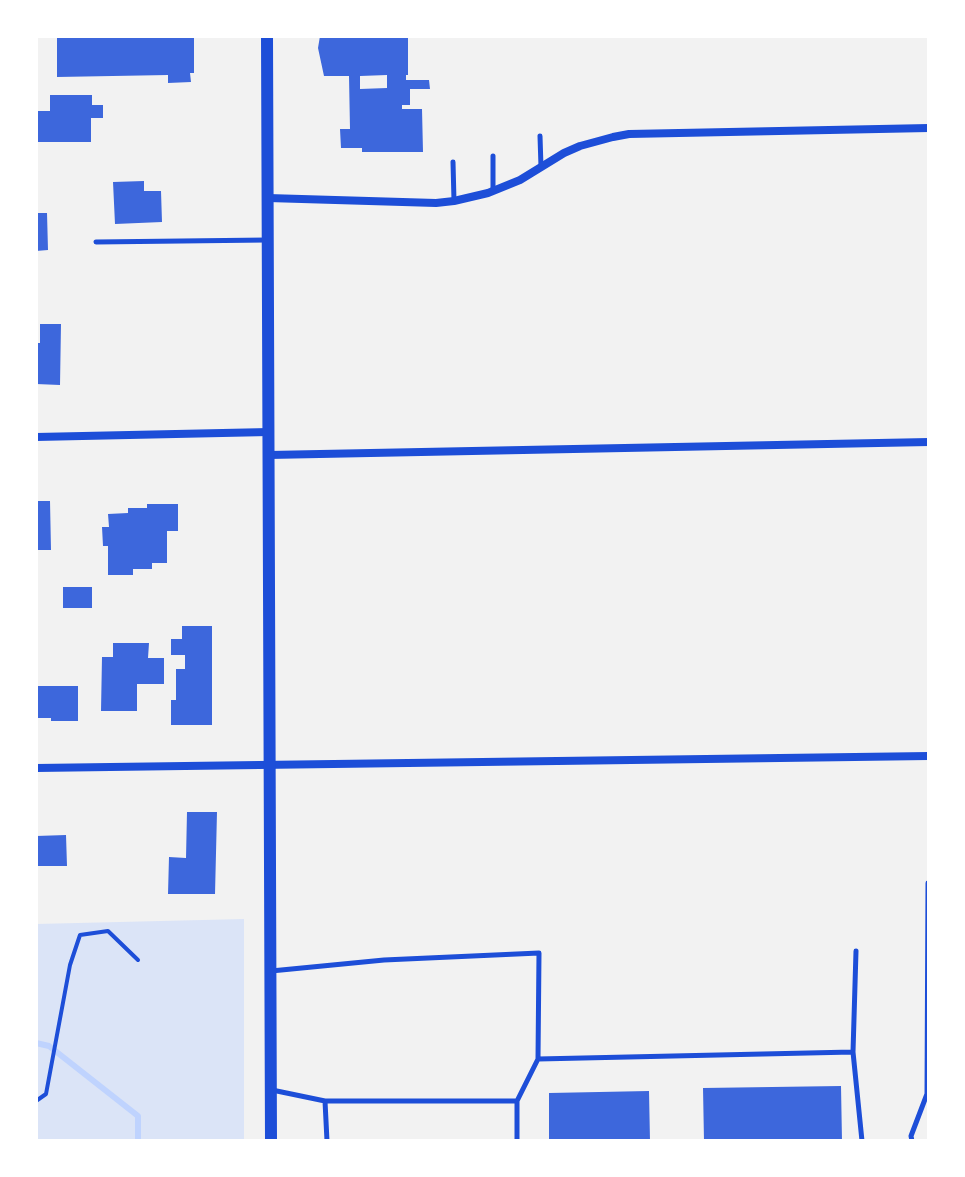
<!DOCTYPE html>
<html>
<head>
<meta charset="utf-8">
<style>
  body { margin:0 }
  #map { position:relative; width:965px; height:1177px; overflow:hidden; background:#f2f2f2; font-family:"Titillium Web",sans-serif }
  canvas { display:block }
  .frame { position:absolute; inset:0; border:38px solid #fff; pointer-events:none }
</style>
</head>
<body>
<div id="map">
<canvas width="965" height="1177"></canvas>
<div class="frame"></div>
</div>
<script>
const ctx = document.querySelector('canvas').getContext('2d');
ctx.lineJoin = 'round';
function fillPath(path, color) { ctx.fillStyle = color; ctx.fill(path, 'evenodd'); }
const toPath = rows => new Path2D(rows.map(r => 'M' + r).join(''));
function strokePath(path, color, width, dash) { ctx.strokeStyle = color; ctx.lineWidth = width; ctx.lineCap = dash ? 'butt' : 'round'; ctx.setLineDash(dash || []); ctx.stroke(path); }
fillPath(toPath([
  [244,919,244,1141,36,1141,36,924]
]), '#dbe4f7');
strokePath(toPath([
  [36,1043,49,1046,138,1116,138,1141]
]), '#bfd3fe', 6);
fillPath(toPath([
  [57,36,194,36,194,73,190,73,191,82,168,83,168,75,57,77],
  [320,36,408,36,408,75,406,75,406,80,429,80,430,89,410,89,410,105,402,105,402,109,422,109,423,152,362,152,362,148,341,148,340,129,350,129,349,76,324,76,318,48],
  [387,75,387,88,360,89,360,76],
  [50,95,92,95,92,105,103,105,103,118,91,118,91,142,36,142,36,111,50,111],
  [144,181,144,191,161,191,162,222,115,224,113,182],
  [36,213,47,213,48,250,36,251],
  [40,324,61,324,60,385,36,384,36,343,40,343],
  [36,501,50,501,51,550,36,550],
  [147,504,178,504,178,531,167,531,167,563,152,563,152,569,133,569,133,575,108,575,108,546,103,546,102,527,109,527,108,514,128,513,128,508,147,508],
  [63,587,92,587,92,608,63,608],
  [182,626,212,626,212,725,171,725,171,700,176,700,176,669,185,669,185,655,171,655,171,639,182,639],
  [113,643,149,643,148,658,164,658,164,684,137,684,137,711,101,711,102,657,113,657],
  [36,686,78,686,78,721,51,721,51,718,36,718],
  [187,812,217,812,215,894,168,894,169,857,186,858],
  [66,835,67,866,36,866,36,836],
  [841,1086,842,1141,704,1141,703,1088],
  [649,1091,650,1141,549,1141,549,1093]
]), '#3d67dc');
strokePath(toPath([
  [36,1101,46,1094,70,965,80,935,108,931,138,960]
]), '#1d4ed8', 4);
strokePath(toPath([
  [540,136,541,167],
  [493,156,493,191],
  [453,162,454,201],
  [96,242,267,240],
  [856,951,853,1052,862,1141],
  [271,971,384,960,539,953,538,1059,517,1101],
  [538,1059,853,1052],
  [272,1090,325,1101,517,1101,517,1141],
  [325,1101,327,1141],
  [912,1141,911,1136,927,1094,928,883]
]), '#1d4ed8', 5);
strokePath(toPath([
  [268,198,436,203,454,201,488,193,520,180,564,153,580,146,613,137,629,134,929,128],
  [36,437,269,432],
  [269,455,929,442],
  [36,768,929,756]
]), '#1d4ed8', 8);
strokePath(toPath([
  [267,36,271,1141]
]), '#1d4ed8', 12);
</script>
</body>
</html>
